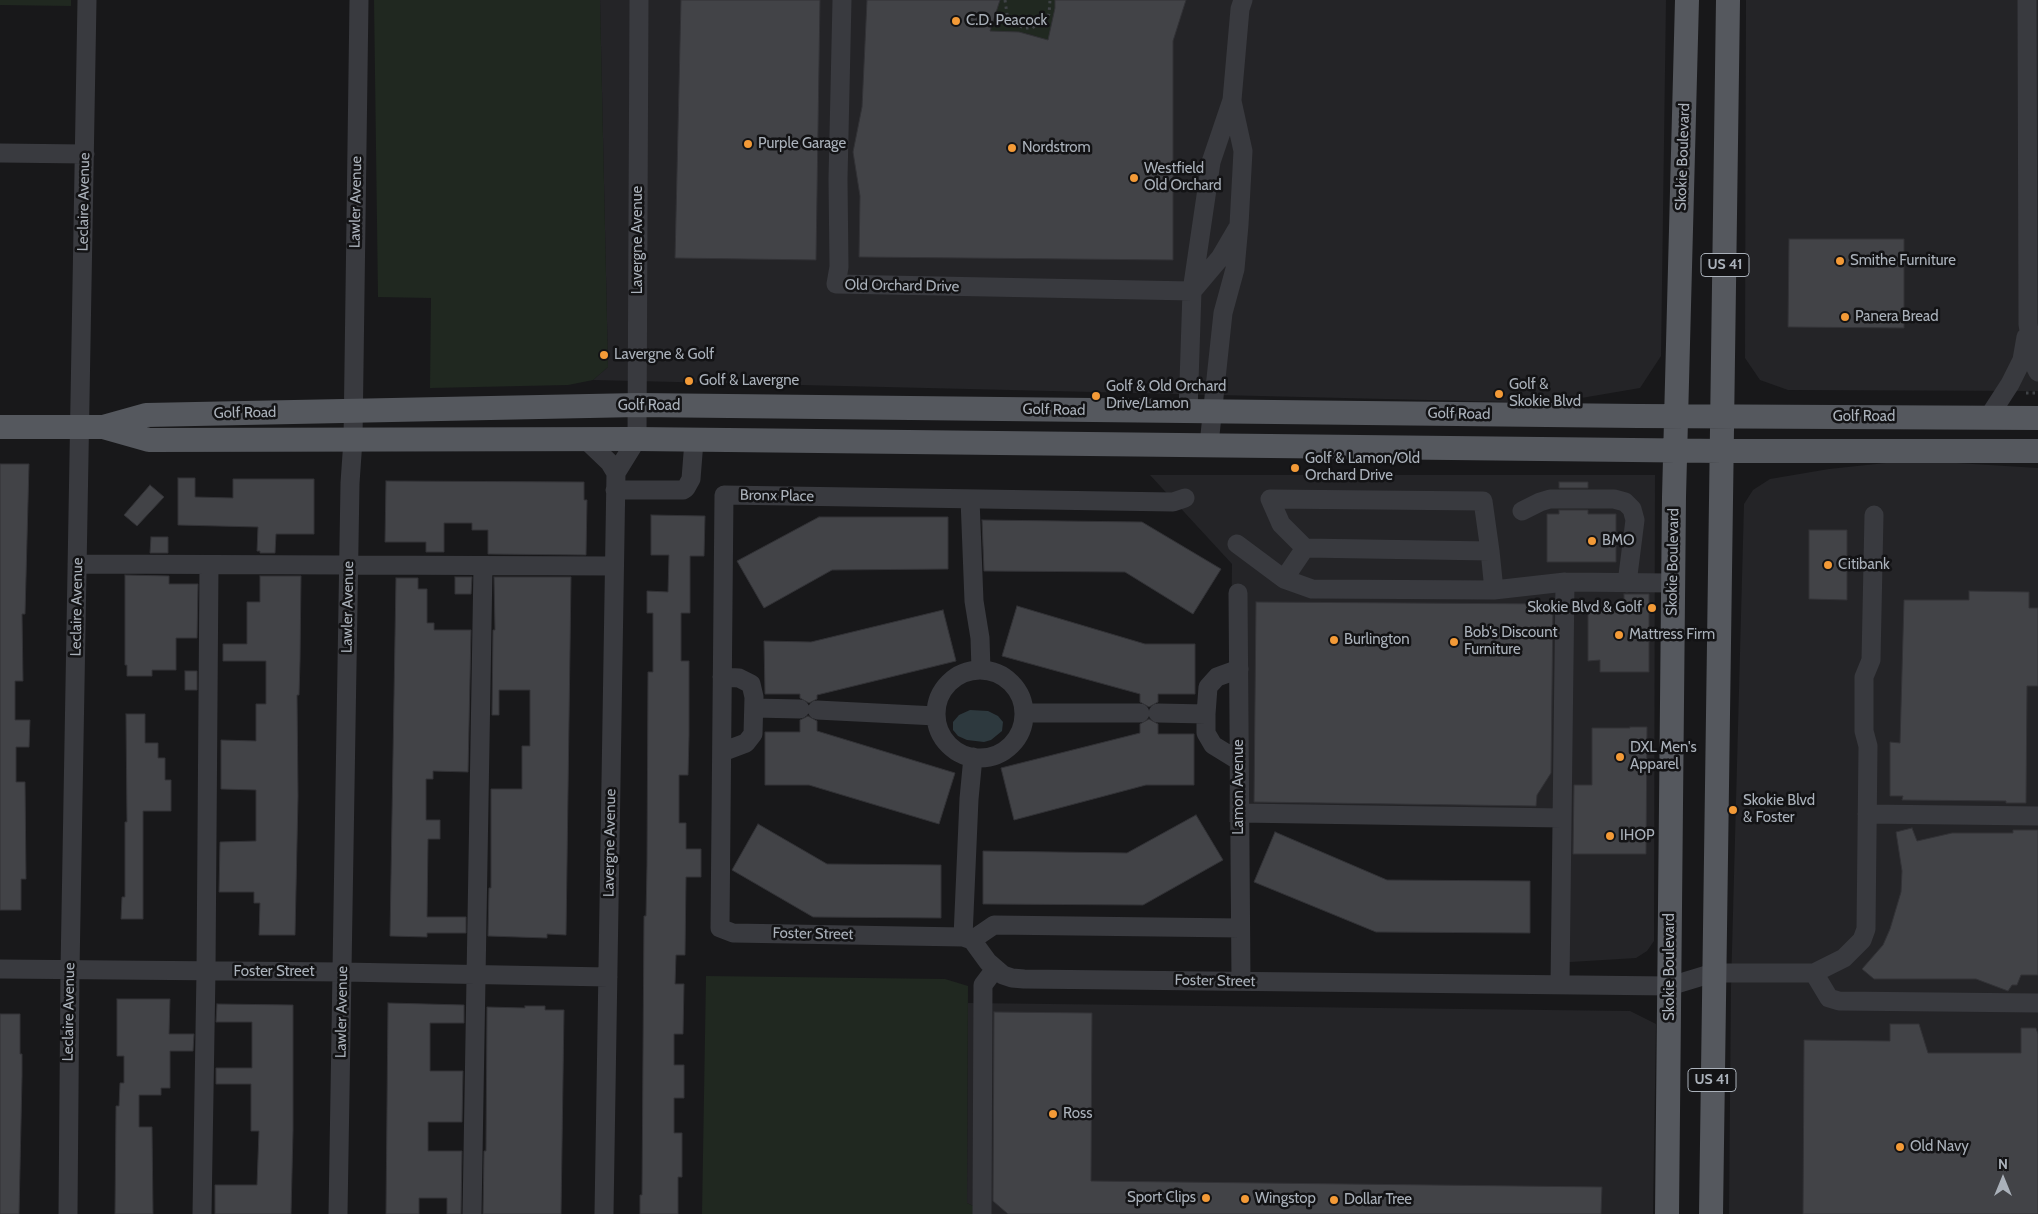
<!DOCTYPE html>
<html>
<head>
<meta charset="utf-8">
<style>
  body { margin:0 }
  #map { position:relative; width:2038px; height:1214px; overflow:hidden; background:#18181a; font-family:Cabin,sans-serif }
  canvas { display:block }
  .north { position:absolute; left:1978px; top:1154px; width:50px; height:50px; -webkit-text-stroke:4px #131315; paint-order:stroke; rotate:0deg; font-size:14px; font-weight:700; line-height:20px; text-align:center; color:#aab1ba }
  .north::after { content:''; display:block; margin:auto; width:18px; height:22px; background:#aab1ba; clip-path:polygon(50% 0,100% 100%,50% 72%,0 100%) }
</style>
</head>
<body>
<div id="map">
<canvas width="2038" height="1214"></canvas>
<div class="north">N</div>
</div>
<script>
const ctx = document.querySelector('canvas').getContext('2d');
ctx.lineJoin = 'round';
function fillPath(path, color) { ctx.fillStyle = color; ctx.fill(path, 'evenodd'); }
const toPath = rows => new Path2D(rows.map(r => 'M' + r).join(''));
function strokePath(path, color, width, dash) { ctx.strokeStyle = color; ctx.lineWidth = width; ctx.lineCap = dash ? 'butt' : 'round'; ctx.setLineDash(dash || []); ctx.stroke(path); }
function write(font, color, halo, rows, align = 'center') {
  ctx.font = font + ' Cabin,sans-serif'; ctx.lineWidth = 5; ctx.setLineDash([]); ctx.textBaseline = 'middle'; ctx.strokeStyle = halo; ctx.fillStyle = color; for (const [text, x, y, turn = 0] of rows) {
    ctx.save(); ctx.translate(x, y); ctx.rotate((+turn || 0) * Math.PI / 180); ctx.textAlign = isNaN(turn) ? turn : align; if (halo) ctx.strokeText(text, 0, 0); ctx.fillText(text, 0, 0); ctx.restore();
  }
}
fillPath(toPath([
  [600,0,1666,0,1661,356,1640,388,1552,403,593,380,608,367],
  [1746,0,2038,0,2038,391,1788,390,1760,380,1745,358],
  [1895,462,1957,463,2038,468,2038,1214,1729,1214,1731,987,1744,504,1753,490,1770,479,1829,469],
  [1150,475,1655,475,1654,941,1647,951,1636,958,1554,963,1554,819,1229,822,1232,564],
  [968,1003,1630,1011,1656,1024,1653,1214,989,1214,967,1203]
]), '#242427');
fillPath(toPath([
  [0,0,71,0,71,6,0,5],
  [374,0,600,0,608,367,593,380,568,385,430,388,431,298,378,297],
  [1000,0,1055,0,1055,8,1048,41,1030,34,1019,32,989,35],
  [706,976,945,979,968,986,967,1203,989,1214,702,1214]
]), '#202820');
fillPath(toPath([
  [970,710,988,711,998,716,1003,722,1002,731,991,740,984,742,967,740,958,736,953,730,953,722,959,715]
]), '#2d393e');
const building = toPath([
  [681,0,820,0,816,260,675,258,681,0],
  [867,0,1000,0,990,31,1019,32,1048,40,1055,8,1055,0,1186,0,1173,41,1173,260,859,257,860,196,853,152,862,107,867,0],
  [1789,239,1904,239,1904,328,1788,327,1789,239],
  [0,464,29,464,25,614,22,614,23,681,15,681,15,720,30,720,29,747,16,747,16,782,25,782,26,879,21,879,21,910,0,910,0,464],
  [178,478,195,478,195,497,233,498,233,479,314,479,314,534,276,534,275,553,260,553,260,551,257,551,258,527,178,525,178,478],
  [386,481,584,482,584,500,587,500,586,555,488,554,488,530,472,530,472,523,444,523,444,552,426,552,426,542,385,542,386,481],
  [1559,482,1588,482,1588,488,1559,488,1559,482],
  [150,485,164,497,137,526,124,515,150,485],
  [1559,510,1588,510,1588,514,1616,514,1616,562,1547,562,1547,514,1559,514,1559,510],
  [651,515,705,516,704,556,690,556,690,613,681,613,681,661,689,661,689,736,688,775,679,775,679,823,686,823,686,849,701,849,701,877,686,877,685,955,676,955,675,984,684,984,683,1034,674,1034,674,1065,684,1065,684,1098,674,1098,674,1133,682,1133,682,1177,678,1177,678,1214,640,1214,640,1195,642,1195,644,916,646,916,647,866,648,672,653,672,653,613,647,613,647,591,668,592,669,555,651,555,651,515],
  [819,517,948,517,948,569,832,570,764,608,737,561,819,517],
  [982,520,1142,522,1221,569,1193,614,1125,572,984,571,982,520],
  [1809,530,1847,530,1847,600,1809,599,1809,530],
  [151,537,168,537,168,553,150,553,151,537],
  [125,575,169,576,169,584,198,584,197,638,176,638,176,670,152,670,152,676,127,676,127,665,125,665,125,575],
  [260,576,301,576,300,661,299,695,297,695,298,796,295,935,259,935,260,903,254,903,254,892,219,892,220,842,256,841,256,790,221,789,221,740,256,741,256,704,266,704,266,661,223,661,223,644,247,644,247,602,260,602,260,576],
  [455,577,472,577,471,594,455,594,455,577],
  [494,577,571,577,566,935,547,934,547,938,488,936,489,888,491,888,491,789,522,789,522,746,530,746,530,690,499,690,499,715,492,715,493,630,495,630,494,577],
  [396,578,418,578,418,589,427,589,427,623,434,623,434,630,471,630,468,772,433,771,433,779,426,779,426,820,440,820,440,839,428,839,427,917,466,917,466,933,427,933,427,937,390,936,396,578],
  [1969,591,2029,592,2029,608,2038,608,2038,686,2027,686,2026,803,2006,803,2006,801,1902,800,1903,796,1890,796,1890,742,1900,743,1904,600,1969,600,1969,591],
  [1624,594,1649,594,1649,672,1600,672,1600,660,1588,661,1588,609,1624,609,1624,594],
  [1256,602,1553,604,1551,773,1537,795,1536,806,1254,802,1256,602],
  [1017,606,1145,644,1195,644,1195,694,1158,694,1158,702,1149,707,1140,702,1140,694,1002,656,1017,606],
  [943,610,956,661,817,695,817,699,809,703,800,698,800,694,765,694,764,641,811,642,943,610],
  [185,671,197,671,197,690,185,690,185,671],
  [126,714,145,714,145,743,158,743,158,758,165,758,165,780,171,780,171,811,143,811,143,919,121,919,122,897,125,897,125,822,127,822,126,714],
  [808,716,817,721,817,731,955,773,939,824,809,785,765,785,765,732,800,732,800,720,808,716],
  [1149,719,1158,724,1158,734,1194,734,1194,785,1146,785,1014,820,1001,768,1140,733,1140,724,1149,719],
  [1630,727,1647,727,1646,854,1573,854,1574,785,1592,785,1592,728,1630,728,1630,727],
  [1196,815,1223,860,1143,905,983,904,983,851,1127,853,1196,815],
  [758,824,827,864,941,865,941,918,813,917,732,870,758,824],
  [1912,828,1917,841,1952,833,2013,833,2013,830,2038,830,2038,975,2021,975,2017,985,2012,985,2008,991,1976,979,1874,979,1862,969,1883,945,1890,929,1901,892,1902,871,1896,832,1912,828],
  [1275,832,1387,880,1530,881,1530,933,1376,932,1254,882,1275,832],
  [117,999,170,999,169,1034,194,1034,193,1051,170,1051,170,1088,161,1088,161,1095,139,1095,139,1127,152,1127,153,1214,115,1214,116,1106,119,1106,120,1083,124,1083,124,1056,117,1056,117,999],
  [388,1003,464,1005,464,1023,430,1023,430,1071,463,1071,462,1122,428,1122,428,1151,462,1151,461,1214,447,1214,447,1198,419,1198,419,1214,386,1214,388,1003],
  [217,1004,293,1005,293,1131,291,1214,215,1214,215,1185,257,1185,259,1131,251,1131,251,1084,216,1084,216,1068,252,1068,252,1022,216,1022,217,1004],
  [525,1006,545,1006,545,1010,564,1010,561,1214,483,1214,484,1151,486,1151,487,1007,525,1008,525,1006],
  [994,1012,1092,1013,1091,1181,1602,1187,1601,1214,1008,1214,993,1201,994,1012],
  [0,1014,20,1014,20,1054,22,1054,22,1077,19,1214,0,1214,0,1014],
  [1890,1024,1919,1024,1928,1053,2021,1053,2021,1028,2036,1028,2038,1034,2038,1214,1803,1214,1804,1040,1890,1041,1890,1024]
]);
fillPath(building, '#424347');
strokePath(building, '#323236', 1);
strokePath(toPath([
  [1005,0,1007,14,1011,21,1024,28,1032,28,1045,20,1049,14,1050,0],
  [2026,393,2038,393]
]), '#3f4246', 3, [2.5, 4]);
strokePath(toPath([
  [842,0,838,179,839,267,836,284,1192,291],
  [2027,0,2028,324,2034,364,2038,372],
  [0,153,85,154],
  [1193,290,1220,258,1237,229],
  [1188,412,1192,291,1211,162,1232,100,1240,9,1243,0],
  [1988,418,2010,384,2022,360,2026,337],
  [586,440,610,463,616,473],
  [1209,444,1223,313,1235,269,1239,225,1243,151,1232,101],
  [615,490,683,490,686,488,691,479,694,441],
  [1185,498,1173,502,724,495,720,928,733,933,963,937,972,940,988,962,1003,975,1012,978,1024,979,1670,986,1713,973,1814,973,1844,958,1862,940,1866,929,1868,746,1864,731,1864,677,1871,660,1874,515],
  [970,499,974,601,980,638,981,670],
  [1522,511,1540,502,1550,499,1614,499,1625,502,1632,509,1635,520,1627,583],
  [1237,544,1284,579,1312,589,1494,590,1565,582,1672,583],
  [1490,551,1305,548,1281,524,1270,499,1483,501,1490,551,1494,590],
  [77,564,614,566],
  [1284,579,1305,548],
  [1238,593,1241,981],
  [1239,669,1217,677,1208,687,1206,714,1206,733,1213,745,1239,761],
  '936 714a44 44 0 1 1 88 0a44 44 0 1 1-88 0Z',
  [754,708,800,709],
  [817,710,936,716],
  [1024,713,1140,713],
  [1158,713,1206,714],
  [722,752,746,743,753,734,754,697,751,684,739,678,722,677],
  [1240,813,1562,818],
  [1867,814,2038,816],
  [963,937,969,799,973,757],
  [972,940,994,925,1240,928],
  [0,969,342,972,608,977],
  [1814,973,1829,998,1839,1001,2038,1003],
  [1560,984,1565,582],
  [68,1214,70,970,87,0],
  [202,1214,206,971,209,565],
  [338,1214,350,483,353,440,359,0],
  [472,1214,483,566],
  [604,1214,616,473,637,439,639,0],
  [982,1214,983,985,995,969]
]), '#393a3f', 19);
strokePath(toPath([
  [0,427,103,427,149,440,637,439,1722,451,2038,451],
  [103,427,146,415,638,405,1638,416,2038,418],
  [1667,1214,1674,497,1687,0],
  [1711,1214,1728,0]
]), '#55585e', 24);
for (const [x, y, r, color] of [
  [956,21,5,"#f39a37"],
  [748,144,5,"#f39a37"],
  [1012,148,5,"#f39a37"],
  [1134,178,5,"#f39a37"],
  [1840,261,5,"#f39a37"],
  [1845,317,5,"#f39a37"],
  [604,355,5,"#f39a37"],
  [689,381,5,"#f39a37"],
  [1499,394,5,"#f39a37"],
  [1096,396,5,"#f39a37"],
  [1295,468,5,"#f39a37"],
  [1592,541,5,"#f39a37"],
  [1828,565,5,"#f39a37"],
  [1652,608,5,"#f39a37"],
  [1619,635,5,"#f39a37"],
  [1334,640,5,"#f39a37"],
  [1454,642,5,"#f39a37"],
  [1620,757,5,"#f39a37"],
  [1733,810,5,"#f39a37"],
  [1610,836,5,"#f39a37"],
  [1053,1114,5,"#f39a37"],
  [1900,1147,5,"#f39a37"],
  [1206,1198,5,"#f39a37"],
  [1245,1199,5,"#f39a37"],
  [1334,1200,5,"#f39a37"]
]) { const dot = new Path2D(); dot.arc(x, y, r, 0, 2 * Math.PI); ctx.fillStyle = color; ctx.fill(dot); strokePath(dot, '#131315', 2); }
for (const [x, y, w] of [
  [1725,265,48],
  [1712,1080,48]
]) { const box = new Path2D(); box.roundRect(x - w / 2, y - 11.5, w, 23, 4); ctx.fillStyle = '#131315'; ctx.fill(box); strokePath(box, '#aab1ba', 1); }
write('bold 14px', '#aab1ba', null, [
  ["US 41",1725,265],
  ["US 41",1712,1080]
]);
write('15px', '#aab1ba', '#131315', [
  ["C.D. Peacock",966,21],
  ["Purple Garage",758,144],
  ["Nordstrom",1022,148],
  ["Westfield",1144,169],
  ["Old Orchard",1144,186],
  ["Smithe Furniture",1850,261],
  ["Panera Bread",1855,317],
  ["Lavergne & Golf",614,355],
  ["Golf & Lavergne",699,381],
  ["Golf &",1509,385],
  ["Skokie Blvd",1509,402],
  ["Golf & Old Orchard",1106,387],
  ["Drive/Lamon",1106,404],
  ["Golf & Lamon/Old",1305,459],
  ["Orchard Drive",1305,476],
  ["BMO",1602,541],
  ["Citibank",1838,565],
  ["Skokie Blvd & Golf",1642,608,"right"],
  ["Bob's Discount",1464,633],
  ["Furniture",1464,650],
  ["Mattress Firm",1629,635],
  ["Burlington",1344,640],
  ["DXL Men's",1630,748],
  ["Apparel",1630,765],
  ["Skokie Blvd",1743,801],
  ["& Foster",1743,818],
  ["IHOP",1620,836],
  ["Ross",1063,1114],
  ["Old Navy",1910,1147],
  ["Sport Clips",1196,1198,"right"],
  ["Wingstop",1255,1199],
  ["Dollar Tree",1344,1200]
], 'left');
write('15px', '#aab1ba', '#131315', [
  ["Skokie Boulevard",1683,157,-88],
  ["Leclaire Avenue",84,202,-89],
  ["Lawler Avenue",356,202,-89],
  ["Lavergne Avenue",638,240,-90],
  ["Old Orchard Drive",902,286,1],
  ["Golf Road",649,406],
  ["Golf Road",1054,410,1],
  ["Golf Road",245,413,-1],
  ["Golf Road",1459,414,1],
  ["Golf Road",1864,417],
  ["Bronx Place",777,496,1],
  ["Skokie Boulevard",1673,562,-89],
  ["Leclaire Avenue",77,607,-89],
  ["Lawler Avenue",348,607,-89],
  ["Lamon Avenue",1239,787,-90],
  ["Lavergne Avenue",610,843,-89],
  ["Foster Street",813,934,1],
  ["Skokie Boulevard",1670,967,-90],
  ["Foster Street",274,972],
  ["Foster Street",1215,981,1],
  ["Leclaire Avenue",69,1012,-89],
  ["Lawler Avenue",342,1012,-89]
]);
</script>
</body>
</html>
